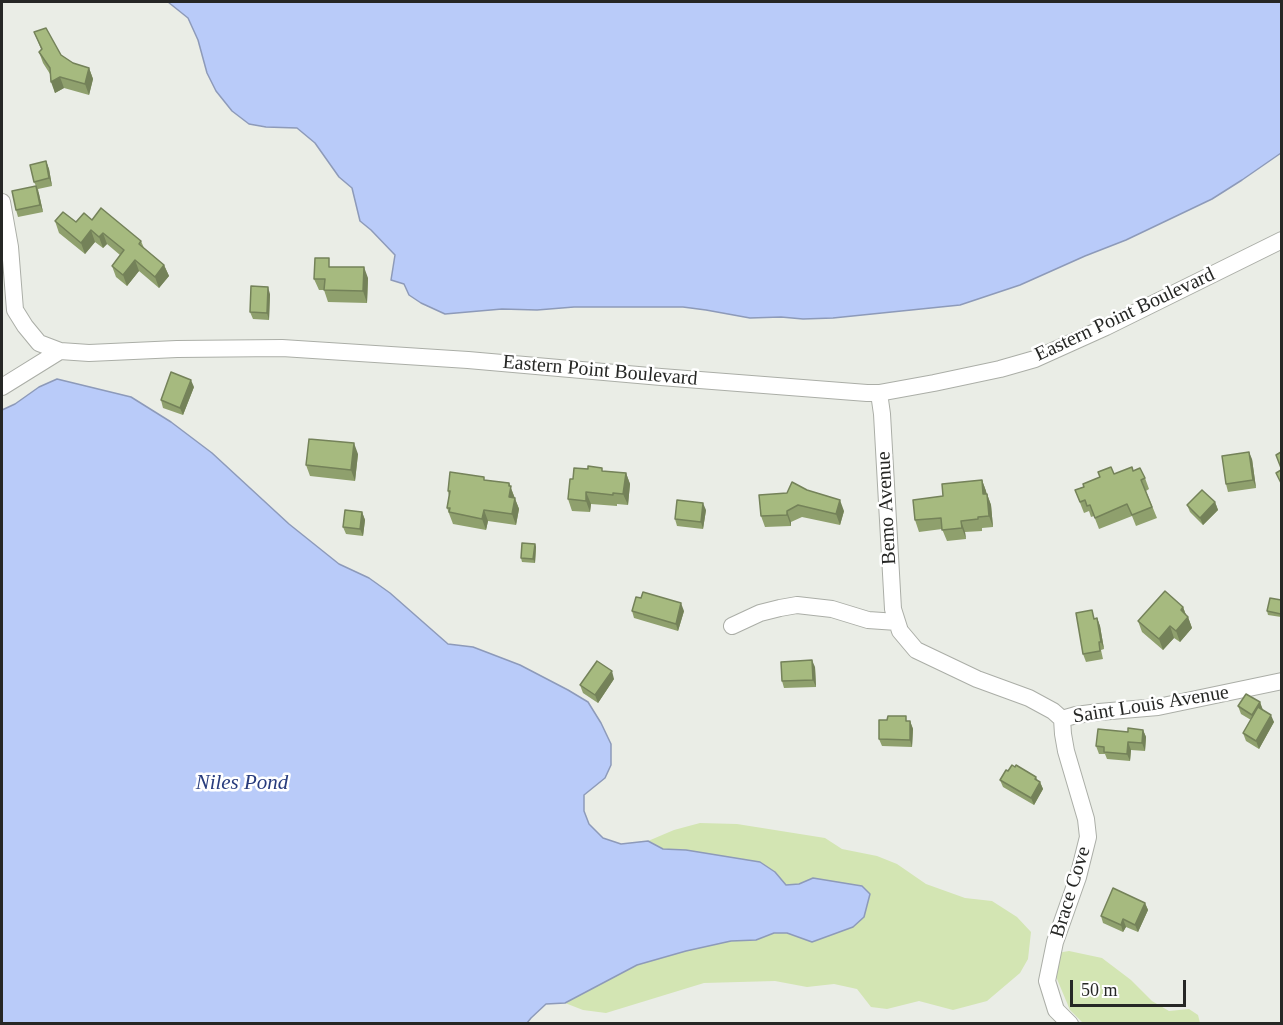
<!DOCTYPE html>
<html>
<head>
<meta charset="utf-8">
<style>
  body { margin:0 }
  #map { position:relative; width:1283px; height:1025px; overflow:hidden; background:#eaede6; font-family:"Times New Roman",serif }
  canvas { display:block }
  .frame { position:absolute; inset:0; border:3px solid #262725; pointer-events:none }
  .scale { position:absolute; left:1070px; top:980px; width:116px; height:27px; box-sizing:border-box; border:3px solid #262725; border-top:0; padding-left:8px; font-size:18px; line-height:21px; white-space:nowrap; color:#262725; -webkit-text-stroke:4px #fff; paint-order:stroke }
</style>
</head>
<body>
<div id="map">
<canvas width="1283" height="1025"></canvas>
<div class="frame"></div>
<div class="scale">50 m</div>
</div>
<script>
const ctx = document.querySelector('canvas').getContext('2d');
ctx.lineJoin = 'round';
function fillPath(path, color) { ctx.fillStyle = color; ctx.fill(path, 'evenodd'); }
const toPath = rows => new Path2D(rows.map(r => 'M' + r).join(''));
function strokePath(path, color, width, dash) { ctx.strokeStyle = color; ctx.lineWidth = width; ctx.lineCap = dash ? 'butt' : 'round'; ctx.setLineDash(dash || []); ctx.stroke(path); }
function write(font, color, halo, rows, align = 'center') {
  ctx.font = font + ' "Times New Roman",serif'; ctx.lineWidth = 5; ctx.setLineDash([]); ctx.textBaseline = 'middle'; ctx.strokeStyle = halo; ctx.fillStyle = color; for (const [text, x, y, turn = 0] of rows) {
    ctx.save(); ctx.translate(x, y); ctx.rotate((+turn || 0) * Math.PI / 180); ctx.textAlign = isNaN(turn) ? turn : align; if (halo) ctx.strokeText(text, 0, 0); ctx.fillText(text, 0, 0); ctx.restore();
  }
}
fillPath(toPath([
  [700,823,737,824,825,838,842,849,877,856,897,864,926,884,965,898,992,901,1017,917,1031,932,1028,959,1020,973,987,1001,953,1010,919,1001,887,1009,871,1007,857,989,834,984,807,987,775,981,704,983,606,1013,583,1010,565,1003,637,965,686,951,731,941,756,940,774,933,787,933,812,942,862,886,813,878,799,884,786,885,775,872,759,862,686,850,663,849,648,841,674,830],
  [1069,951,1102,958,1131,980,1152,1001,1169,1011,1189,1009,1198,1015,1200,1023,1083,1023,1070,1010,1057,979,1051,954]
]), '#d3e5b3');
const water = toPath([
  [168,2,1281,2,1281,153,1242,180,1212,199,1126,240,1085,256,1020,285,960,305,833,318,803,319,781,317,750,318,706,310,683,307,574,307,537,310,502,309,445,314,421,303,409,295,404,284,391,280,395,255,371,230,360,221,352,188,339,177,315,143,297,128,266,127,249,124,232,111,216,91,207,73,198,40,188,18,168,2],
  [57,379,131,397,171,422,212,453,289,524,339,564,369,578,390,593,448,644,473,647,520,665,568,690,588,702,601,723,611,744,611,765,605,778,584,795,584,811,589,824,603,838,621,844,648,841,663,849,686,850,760,862,775,872,786,885,799,884,813,878,862,886,870,894,864,917,853,927,812,942,787,933,774,933,756,940,731,941,686,951,637,965,565,1003,546,1004,531,1018,527,1023,2,1023,2,410,15,404,39,387,57,379]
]);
fillPath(water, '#b9cbf9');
strokePath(water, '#8d9ab9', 1.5);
const street = toPath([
  [2,202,10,247,15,310,25,326,39,343,60,351,89,353,177,349,282,348,468,360,661,377,867,393,879,393,934,383,1000,369,1035,359,1106,327,1282,240],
  [2,387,60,351],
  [879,393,882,414,893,609,900,631,916,650,977,679,1029,698,1053,711,1062,719],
  [732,626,760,613,780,608,797,605,832,609,868,620,897,622],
  [1062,719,1063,734,1066,751,1086,819,1088,837,1078,877,1055,942,1047,981,1056,1010,1070,1024],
  [1062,719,1076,715,1099,712,1158,707,1282,681]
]);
strokePath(street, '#abaea7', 18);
strokePath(street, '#fff', 16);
fillPath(toPath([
  [34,32,61,55,73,63,89,68,93,79,89,95,64,88,55,93,50,74,43,63,39,52,41,49],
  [46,161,49,169,52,186,38,189,43,212,18,217,16,210,36,186,34,182],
  [92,220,141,241,144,248,164,265,169,276,159,288,139,271,127,286,116,277,112,266,120,255,107,244,103,248,95,242,85,254,59,233,55,221,76,222],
  [332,267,368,278,367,303,328,302,324,290,319,290,314,279],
  [270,294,269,320,253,319,250,312],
  [194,387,183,415,163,408,161,400],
  [358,454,355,481,310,476,306,465],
  [1252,459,1256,488,1228,492,1226,484],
  [603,471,626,473,630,484,628,505,617,504,617,506,591,504,590,512,572,511,568,499],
  [1133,471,1145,478,1149,489,1146,491,1157,518,1136,526,1132,516,1099,529,1094,516,1091,517,1089,511,1084,513,1075,490,1114,474],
  [485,480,509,483,519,509,516,525,488,521,486,530,453,524,447,508,449,496,448,491],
  [982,480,991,505,993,527,982,528,982,531,965,532,966,539,947,541,942,529,919,532,915,520,943,496],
  [759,495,844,511,840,525,802,517,791,522,791,526,765,527,761,516],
  [1215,502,1218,510,1203,525,1190,512,1187,505],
  [706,510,703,529,677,526,675,519],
  [362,512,365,520,363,536,346,534,343,527],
  [535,544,536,547,535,563,522,562,521,558],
  [1281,600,1281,617,1268,615,1267,611],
  [1183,607,1186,615,1188,617,1192,628,1180,642,1174,638,1163,650,1142,632,1138,621],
  [632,611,684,611,678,631,634,618],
  [1097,618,1100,626,1104,649,1101,650,1103,659,1086,662,1083,654,1095,619],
  [790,662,815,667,816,687,784,688,782,681],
  [614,679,598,703,583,693,580,685],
  [1260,702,1262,709,1274,722,1259,749,1246,741,1243,733,1251,720,1241,714,1238,706],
  [908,721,910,721,913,729,912,747,882,746,879,739],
  [1143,730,1146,737,1145,751,1131,750,1130,761,1107,759,1105,754,1099,754,1096,746,1128,732],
  [1008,771,1040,782,1043,789,1034,805,1003,787,1000,780],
  [1145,903,1148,910,1138,932,1126,927,1123,932,1103,923,1101,916]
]), '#8fa06d');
fillPath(toPath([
  [89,68,93,79,89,95,85,84],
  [60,77,64,88,55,93,51,82],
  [46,161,49,169,52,186,49,178],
  [36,186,39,194,43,212,40,205],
  [91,230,95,242,85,254,81,243],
  [103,233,107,244,103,248,99,237],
  [135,260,139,271,127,286,123,275],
  [164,265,169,276,159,288,155,277],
  [364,267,368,278,367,303,363,291],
  [268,287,270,294,269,320,267,313],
  [191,380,194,387,183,415,180,408],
  [354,443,358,454,355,481,351,470],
  [1249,452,1252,459,1256,488,1253,480],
  [626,473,630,484,628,505,623,494],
  [982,480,986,491,987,505,983,494],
  [509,483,519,509,516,525,512,514,509,497],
  [586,492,591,504,590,512,586,501],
  [987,494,991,505,993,527,989,516],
  [840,500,844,511,840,525,836,514],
  [1215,502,1218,510,1203,525,1200,518],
  [703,503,706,510,703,529,701,522],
  [484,510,488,521,486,530,482,519],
  [787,511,791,522,791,526,787,515],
  [362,512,365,520,363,536,360,529],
  [961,521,965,532,966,539,962,528],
  [535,544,536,547,535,563,533,559],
  [681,603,684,611,678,631,676,624],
  [1183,607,1187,618,1188,617,1192,628,1180,642,1176,631,1181,610],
  [1097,618,1100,626,1104,649,1101,642],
  [1170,626,1174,638,1163,650,1159,639],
  [812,660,815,667,816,687,813,680],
  [612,671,614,679,598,703,595,695],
  [1260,702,1263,710,1255,722,1252,715],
  [1271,715,1274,722,1259,749,1256,741],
  [910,721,913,729,912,747,910,740],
  [1143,730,1146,737,1145,751,1142,743],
  [1128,742,1131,750,1130,761,1127,754],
  [1036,777,1039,784,1040,782,1043,789,1034,805,1031,798],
  [1145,903,1148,910,1138,932,1135,925],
  [1123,919,1126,927,1123,932,1121,925]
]), '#748259');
const building = toPath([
  [46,28,61,55,73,63,89,68,85,84,60,77,51,82,50,68,39,52,42,49,34,32,46,28],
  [46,161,49,178,34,182,30,165,46,161],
  [36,186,40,205,16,210,12,191,36,186],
  [101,208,141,241,139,244,164,265,155,277,135,260,123,275,112,266,124,250,103,233,99,237,91,230,81,243,55,221,63,212,76,222,84,213,92,220,101,208],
  [315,258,329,258,329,267,364,267,363,291,324,290,325,279,314,279,315,258],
  [251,286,268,287,267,313,250,312,251,286],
  [171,372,191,380,180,408,161,400,171,372],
  [309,439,354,443,351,470,306,465,309,439],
  [1249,452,1253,480,1226,484,1222,456,1249,452],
  [1281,452,1281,468,1276,455,1281,452],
  [588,466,602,468,602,471,626,473,623,494,613,493,613,495,586,492,586,501,568,499,570,479,573,479,574,468,588,469,588,466],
  [1111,467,1114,474,1132,467,1133,471,1140,468,1145,478,1141,480,1152,507,1132,515,1127,504,1095,518,1090,505,1087,506,1085,500,1080,502,1075,490,1084,487,1083,484,1100,477,1098,472,1111,467],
  [1281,470,1281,483,1276,473,1281,470],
  [450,472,484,477,484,480,509,483,509,486,511,486,509,497,515,498,512,514,484,510,482,519,449,512,450,508,447,508,450,491,448,491,450,472],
  [982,480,983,494,987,494,989,516,978,517,978,519,961,521,962,528,942,530,941,518,915,520,913,500,943,496,942,484,982,480],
  [792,482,807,490,840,500,836,514,798,505,787,511,787,515,761,516,759,495,787,493,792,482],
  [1202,490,1215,502,1200,518,1187,505,1202,490],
  [677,500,703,503,701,522,675,519,677,500],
  [345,510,362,512,360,529,343,527,345,510],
  [522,543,535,544,533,559,521,558,522,543],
  [1165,591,1183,607,1181,610,1188,617,1176,631,1170,626,1159,639,1138,621,1165,591],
  [643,592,681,603,676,624,632,611,636,597,641,598,643,592],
  [1270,598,1281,600,1281,614,1267,611,1270,598],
  [1092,610,1094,619,1097,618,1101,642,1099,642,1100,651,1083,654,1076,613,1092,610],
  [812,660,813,680,782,681,781,662,812,660],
  [597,661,612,671,595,695,580,685,597,661],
  [1246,694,1260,702,1252,715,1238,706,1246,694],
  [1258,707,1271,715,1256,741,1243,733,1258,707],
  [888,716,906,716,906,721,910,721,910,740,879,739,879,720,887,720,888,716],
  [1128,728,1143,730,1142,743,1128,742,1127,754,1104,752,1104,747,1096,746,1098,729,1128,732,1128,728],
  [1012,765,1015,767,1016,765,1036,777,1035,779,1040,782,1031,798,1000,780,1006,770,1008,771,1012,765],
  [1113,888,1145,903,1135,925,1123,919,1121,925,1101,916,1113,888]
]);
fillPath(building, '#a6ba7f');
strokePath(building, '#748259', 1.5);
write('20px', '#262725', '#fff', [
  ["Eastern Point Boulevard",1125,315,-25],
  ["Eastern Point Boulevard",600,371,5],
  ["Bemo Avenue",887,508,-93],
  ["Saint Louis Avenue",1151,705,-9],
  ["Brace Cove",1071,892,-73]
]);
write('italic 21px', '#283c7d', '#fff', [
  ["Niles Pond",242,783]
]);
</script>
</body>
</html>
